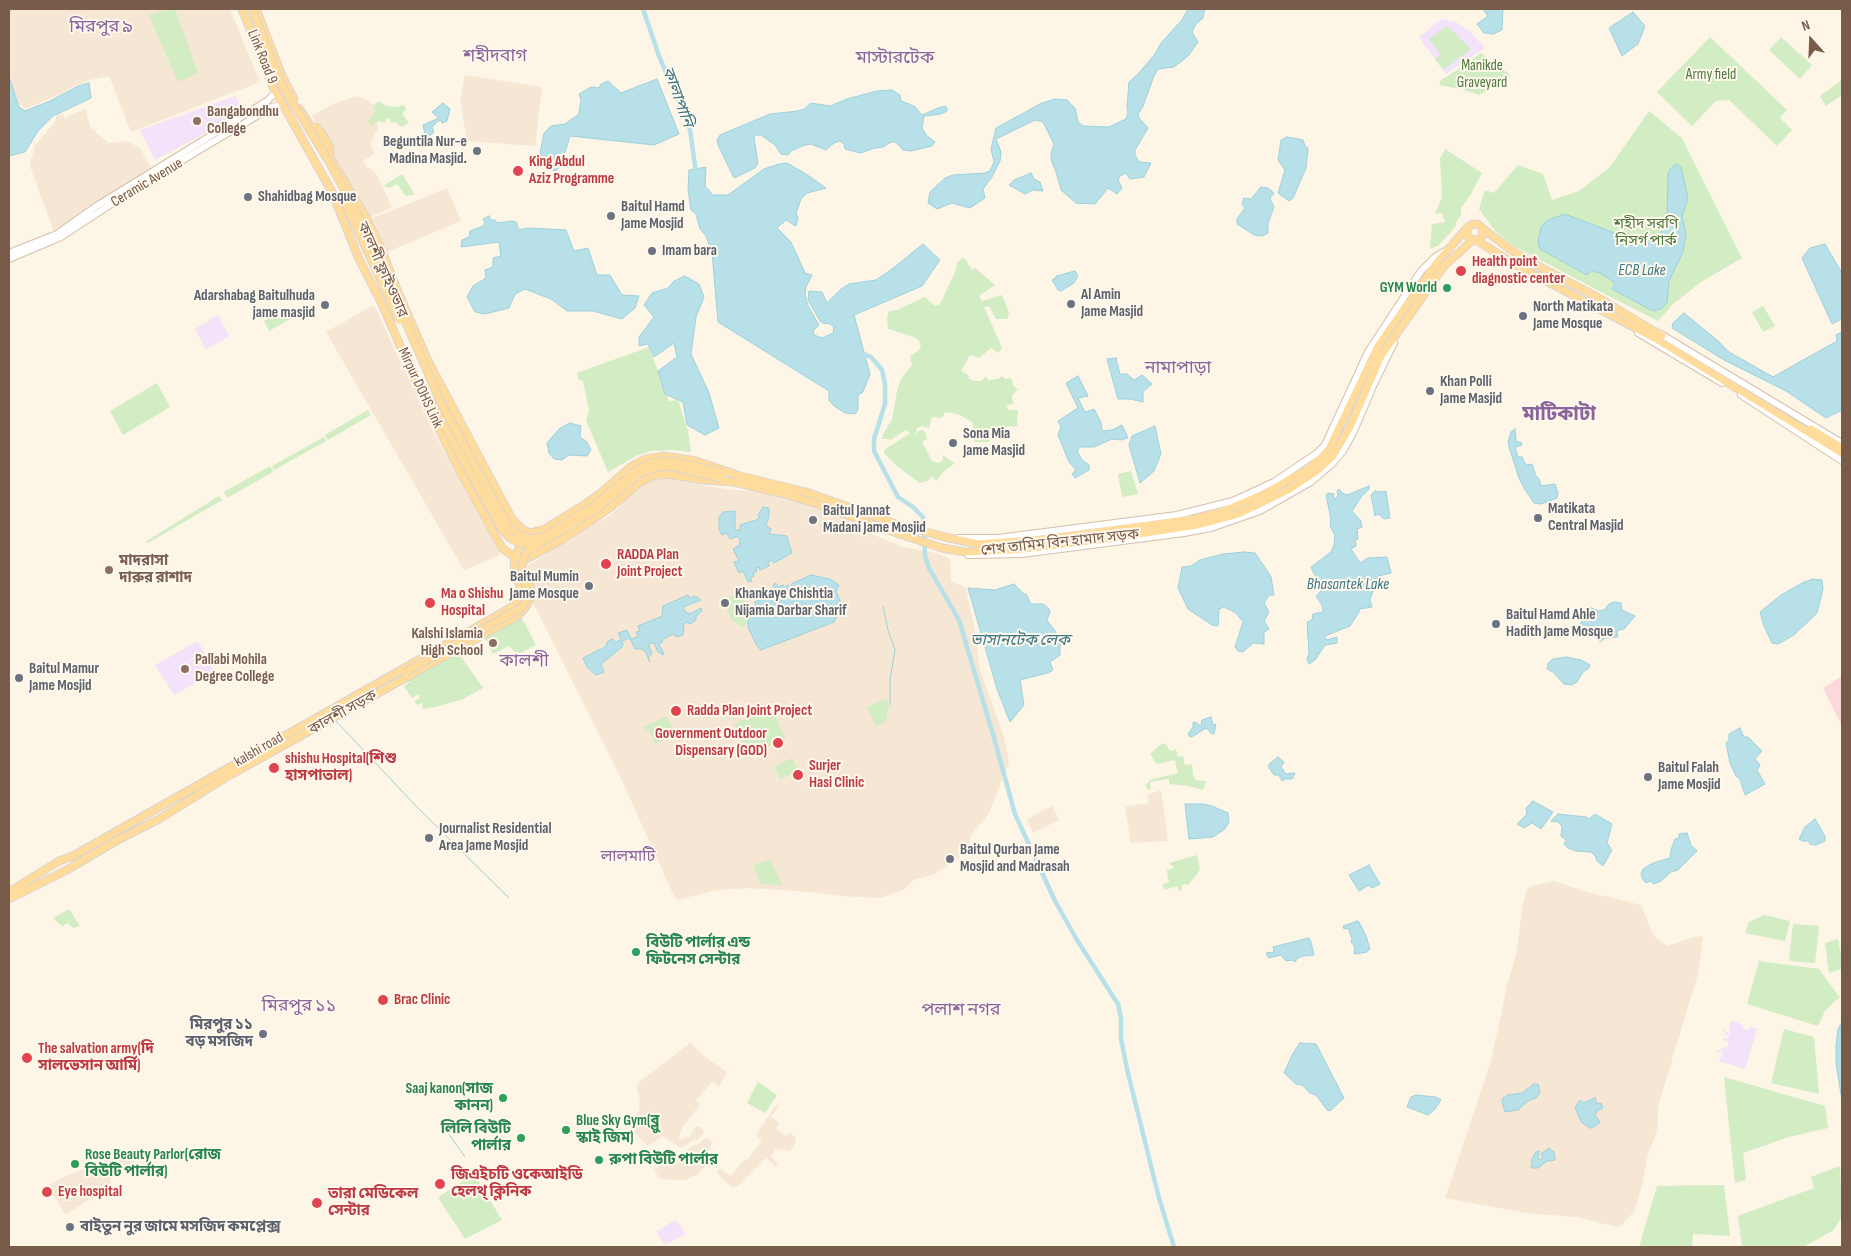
<!DOCTYPE html>
<html>
<head>
<meta charset="utf-8">
<style>
  body { margin:0 }
  #map { position:relative; width:1851px; height:1256px; overflow:hidden; background:#fdf5e5; font-family:"Sofia Sans Condensed",sans-serif }
  canvas { display:block }
  .frame { position:absolute; inset:0; border:10px solid #785b49; pointer-events:none }
  .north { position:absolute; left:1786px; top:15px; width:50px; height:50px; -webkit-text-stroke:4px #fff8ed; paint-order:stroke; rotate:340deg; font-size:14px; font-weight:700; line-height:20px; text-align:center; color:#785b49 }
  .north::after { content:''; display:block; margin:auto; width:18px; height:22px; background:#785b49; clip-path:polygon(50% 0,100% 100%,50% 72%,0 100%) }
</style>
</head>
<body>
<div id="map">
<canvas width="1851" height="1256"></canvas>
<div class="frame"></div>
<div class="north">N</div>
</div>
<script>
const ctx = document.querySelector('canvas').getContext('2d');
ctx.lineJoin = 'round';
function fillPath(path, color) { ctx.fillStyle = color; ctx.fill(path, 'evenodd'); }
const toPath = rows => new Path2D(rows.map(r => 'M' + r).join(''));
function strokePath(path, color, width, dash) { ctx.strokeStyle = color; ctx.lineWidth = width; ctx.lineCap = dash ? 'butt' : 'round'; ctx.setLineDash(dash || []); ctx.stroke(path); }
function write(font, color, halo, rows, align = 'center') {
  ctx.font = font + ' "Sofia Sans Condensed","Noto Sans Bengali",sans-serif'; ctx.lineWidth = 4; ctx.setLineDash([]); ctx.textBaseline = 'middle'; ctx.strokeStyle = halo; ctx.fillStyle = color; for (const [text, x, y, turn = 0] of rows) {
    ctx.save(); ctx.translate(x, y); ctx.rotate((+turn || 0) * Math.PI / 180); ctx.textAlign = isNaN(turn) ? turn : align; if (halo) ctx.strokeText(text, 0, 0); ctx.fillText(text, 0, 0); ctx.restore();
  }
}
fillPath(toPath([
  [9,9,230,9,260,82,131,132,109,76,90,80,72,87,61,94,25,109,19,104,9,73],
  [465,75,542,87,535,146,467,141,460,99],
  [357,96,367,100,375,106,378,130,374,134,374,137,371,141,371,147,375,153,363,161,367,167,371,169,377,175,392,207,368,218,333,161,324,138,312,116,333,104],
  [87,109,87,116,91,128,109,143,127,141,140,148,153,172,65,227,54,232,30,166,35,146,56,120,56,115,63,114,65,120,68,115],
  [447,188,461,221,387,252,373,218],
  [374,305,431,427,500,555,464,570,326,332],
  [663,478,695,484,733,490,772,492,845,518,860,529,886,540,903,547,936,553,950,559,951,581,966,588,975,630,980,670,1004,737,1009,762,989,813,971,835,968,849,956,860,935,874,914,880,903,890,880,898,840,896,811,892,748,888,717,890,677,900,674,896,619,774,532,601,523,569,564,542,609,516,621,505,629,494,645,482],
  [769,508,769,516,766,527,769,534,787,537,792,551,774,563,772,560,756,568,748,582,743,571,735,562,739,561,740,541,738,536,730,538,727,533,735,512,735,530,740,530,740,525,760,519],
  [815,576,828,578,838,596,834,622,781,641,764,650,759,646,753,607,763,599,766,594,766,592,771,594,774,593,775,590,773,585,776,583,778,587,785,591,788,590,786,586,788,585,789,589,792,588,791,584,808,577],
  [700,600,683,607,686,613,701,608,702,611,696,616,696,620,690,624,687,622,684,623,683,629,662,640,659,644,664,654,654,643,649,647,649,654,642,649,635,649,630,638,622,641,621,648,601,664,594,673,587,667,583,658,596,652,598,649,608,643,621,639,627,630,631,639,639,636,643,624,662,616,664,611],
  [1161,790,1168,841,1131,843,1125,807,1148,803,1147,795],
  [1052,806,1059,820,1033,833,1027,819],
  [1554,881,1583,891,1641,905,1652,932,1657,939,1668,946,1691,938,1703,936,1698,974,1659,1103,1657,1130,1647,1158,1643,1181,1635,1210,1622,1225,1617,1227,1576,1217,1526,1213,1445,1198,1491,1061,1508,982,1516,955,1523,904,1527,889,1532,886],
  [690,1043,704,1056,727,1072,719,1087,712,1082,696,1100,700,1104,682,1128,679,1137,682,1140,685,1137,689,1138,696,1126,702,1128,704,1133,697,1140,692,1141,681,1148,663,1136,648,1146,638,1137,629,1122,639,1111,640,1101,636,1085],
  [776,1105,779,1106,771,1116,779,1123,776,1129,785,1136,790,1133,795,1137,796,1142,790,1151,775,1149,771,1156,778,1164,775,1166,766,1158,737,1187,731,1187,717,1173,719,1168,731,1176,744,1160,748,1159,762,1141,756,1135],
  [707,1138,713,1142,705,1156,709,1162,697,1175,685,1180,661,1179,653,1170],
  [131,1149,136,1160,109,1180,111,1184,66,1215,47,1186,66,1176]
]), '#f5e7d3');
fillPath(toPath([
  [748,697,754,711,735,720,728,706]
]), '#fee5d9');
fillPath(toPath([
  [1441,19,1456,22,1469,31,1485,48,1446,74,1419,37],
  [235,96,245,112,155,160,140,130],
  [218,315,229,336,206,350,195,329],
  [198,641,215,672,174,695,155,665],
  [1732,1021,1743,1025,1743,1029,1748,1030,1750,1027,1757,1029,1745,1069,1719,1061,1724,1050,1717,1053,1716,1051,1728,1046,1729,1042,1723,1040,1723,1038,1727,1039,1728,1037,1723,1029,1724,1028,1730,1036,1729,1025],
  [675,1220,686,1234,665,1245,656,1232]
]), '#f2e2fa');
fillPath(toPath([
  [1842,676,1842,726,1823,688]
]), '#fcd8db');
fillPath(toPath([
  [170,9,175,9,198,73,178,82,149,15],
  [1447,26,1471,49,1443,70,1435,59,1440,55,1446,61,1429,39],
  [1710,37,1787,110,1780,118,1792,130,1777,146,1729,100,1716,101,1692,126,1657,92],
  [1781,37,1812,65,1800,79,1769,50],
  [1481,53,1510,75,1502,83,1479,95,1461,89,1439,85,1441,80,1462,67],
  [1842,80,1842,95,1826,106,1820,96],
  [378,101,387,106,396,107,404,105,406,109,402,114,409,123,401,127,397,123,393,122,391,123,389,118,385,119,386,121,384,123,380,121,375,123,373,126,368,122,376,111,373,106],
  [1649,111,1682,138,1742,258,1701,282,1672,305,1658,321,1597,290,1514,246,1496,232,1479,209,1485,190,1494,193,1518,165,1543,174,1552,200,1579,191,1610,167],
  [1445,149,1482,173,1471,194,1461,208,1461,215,1456,222,1456,226,1439,245,1430,249,1432,224,1445,222,1442,213,1435,214,1442,197,1440,159],
  [402,174,414,193,413,195,406,196,397,184,389,188,383,186],
  [962,258,965,259,972,270,975,268,995,285,979,296,982,301,1002,295,1009,313,1007,319,996,319,989,306,982,308,985,309,1002,348,998,353,991,348,979,358,970,355,961,371,968,375,969,379,974,381,981,381,986,376,988,380,998,379,1002,376,1005,379,1011,378,1014,387,1018,389,1012,395,1013,404,1006,405,1009,410,1018,410,1017,426,1005,427,1000,433,998,428,989,429,990,442,974,442,975,430,972,422,958,414,945,412,942,418,932,417,929,428,922,426,917,428,916,435,919,431,923,430,926,434,927,439,922,442,932,461,939,463,943,460,942,455,955,463,942,473,937,481,931,476,929,480,920,483,898,467,884,453,884,450,909,434,909,432,905,430,889,441,889,439,882,439,883,434,892,420,897,391,901,379,912,365,910,356,918,351,921,346,919,341,914,337,888,329,887,319,889,311,897,310,925,297,935,306,940,304,956,270,957,263],
  [1763,306,1775,326,1763,332,1752,312],
  [285,309,290,319,269,331,264,321],
  [649,347,669,401,678,400,688,431,691,452,673,450,650,451,636,456,608,472,586,420,589,411,583,381,579,380,577,373],
  [157,383,170,407,123,435,110,411],
  [368,410,371,415,328,440,325,435],
  [324,437,326,441,274,470,272,466],
  [270,466,273,472,227,498,224,492],
  [1131,471,1138,494,1122,497,1118,474],
  [219,496,222,500,148,543,145,542],
  [738,592,739,595,744,594,747,599,744,600,748,608,752,607,748,624,741,627,732,620,727,610,729,609,727,602,730,600,729,597],
  [522,618,536,645,517,655,509,646,493,654,485,638],
  [455,653,462,658,483,688,463,699,436,707,423,709,422,703,417,705,414,701,420,698,418,694,412,698,404,686,410,682,408,679],
  [887,698,889,710,887,711,886,722,876,726,867,707],
  [771,707,785,738,748,755,734,724],
  [667,716,676,735,655,744,649,730,646,732,643,727],
  [1165,743,1170,751,1176,749,1178,757,1183,756,1185,765,1192,764,1193,775,1196,780,1206,781,1203,790,1188,786,1169,784,1169,779,1150,782,1151,789,1148,790,1145,786,1150,781,1149,780,1178,773,1175,760,1157,764,1150,754,1160,745],
  [792,758,798,770,780,779,774,767],
  [1197,855,1200,870,1188,885,1183,884,1180,892,1177,886,1164,890,1163,884,1170,882,1168,879,1167,870,1174,868,1169,863],
  [770,859,782,885,760,884,754,865],
  [69,909,80,926,73,928,68,923,62,926,53,918],
  [1764,915,1790,921,1785,941,1745,933,1749,922],
  [1793,924,1819,926,1815,963,1789,961],
  [1838,939,1842,960,1842,969,1829,973,1825,943],
  [1759,961,1819,969,1840,998,1835,1001,1825,1011,1818,1026,1747,1004],
  [1784,1029,1814,1037,1819,1094,1771,1083],
  [1724,1077,1825,1106,1828,1128,1789,1137,1743,1153,1746,1180,1735,1183],
  [758,1082,777,1095,765,1113,747,1103],
  [1840,1166,1842,1216,1834,1230,1803,1247,1742,1247,1738,1216,1814,1188,1811,1177],
  [474,1174,502,1220,465,1239,439,1199,440,1196],
  [1724,1185,1730,1236,1693,1234,1692,1247,1639,1247,1657,1186]
]), '#d2ecc3');
const water = toPath([
  [1188,9,1205,9,1203,18,1196,24,1192,32,1198,42,1188,56,1174,67,1158,69,1154,76,1143,106,1138,114,1139,118,1148,128,1135,150,1135,155,1139,162,1151,163,1144,177,1130,179,1126,173,1120,176,1118,180,1122,188,1117,194,1108,188,1095,204,1076,203,1061,190,1056,172,1051,160,1051,154,1054,144,1043,122,1035,120,996,139,1001,152,1000,161,992,177,983,189,985,198,970,208,952,203,937,209,928,203,930,192,945,178,953,175,985,173,990,171,994,162,991,149,996,128,1042,103,1055,99,1067,100,1075,108,1078,122,1083,126,1109,127,1126,119,1128,112,1127,107,1129,82,1138,74,1155,54,1161,43,1182,20,1188,9],
  [1483,9,1503,9,1502,30,1493,34,1484,33,1477,24,1488,16,1483,9],
  [1633,12,1645,26,1638,44,1622,56,1609,28,1633,12],
  [9,76,19,107,25,111,50,101,78,86,89,83,91,98,53,116,38,131,25,152,9,156,9,76],
  [657,79,679,134,654,145,570,136,561,165,556,171,547,169,547,164,542,163,543,157,540,153,544,133,551,126,565,124,579,114,581,100,579,94,591,87,599,88,601,84,608,81,621,93,657,79],
  [892,90,900,95,901,101,914,106,922,115,938,108,945,106,947,108,947,111,941,114,924,116,922,128,926,135,935,142,932,146,911,151,903,150,896,142,891,142,883,147,875,148,860,153,845,149,844,144,840,141,834,143,826,150,811,144,805,145,791,151,788,155,781,154,775,145,761,135,755,135,754,138,758,163,755,168,734,178,719,147,717,140,720,135,770,114,798,111,804,109,811,103,830,106,847,99,877,91,892,90],
  [443,103,450,109,447,121,442,123,441,120,438,121,432,127,434,132,431,135,425,134,423,125,439,118,432,112,443,103],
  [1287,137,1303,140,1305,146,1308,148,1306,168,1293,198,1289,201,1278,193,1285,170,1278,160,1281,140,1287,137],
  [787,163,806,174,826,188,807,193,801,199,796,213,798,218,796,226,786,220,777,228,791,242,805,273,812,275,806,287,805,295,808,306,819,325,813,331,814,335,822,338,833,333,834,327,830,324,823,323,820,321,808,300,809,291,822,292,827,303,840,290,849,284,876,280,892,269,923,244,940,260,922,286,854,315,870,374,863,392,858,395,858,410,855,414,845,413,834,406,829,400,829,391,718,322,712,252,706,236,700,229,696,214,691,210,688,189,689,170,706,167,705,186,713,195,728,195,764,169,779,164,787,163],
  [1677,164,1681,167,1688,199,1682,216,1686,234,1683,252,1669,281,1667,303,1661,309,1653,311,1612,289,1615,283,1599,272,1598,273,1591,270,1587,275,1540,249,1538,242,1541,227,1548,220,1565,214,1638,242,1647,242,1656,238,1662,231,1667,222,1668,173,1672,167,1677,164],
  [1031,173,1034,179,1040,182,1043,191,1033,190,1025,194,1009,185,1014,180,1031,173],
  [1261,187,1268,188,1274,193,1270,198,1274,207,1268,223,1268,233,1262,236,1254,235,1237,224,1237,219,1245,208,1242,204,1244,198,1251,199,1261,187],
  [489,216,491,220,495,220,497,223,513,221,516,222,519,230,528,228,566,230,574,251,588,248,597,275,610,275,622,295,639,296,635,308,622,319,593,311,567,311,551,299,525,289,515,294,509,308,485,314,475,312,467,297,473,286,486,278,485,270,493,267,493,258,501,256,499,242,461,247,462,240,469,237,470,231,483,226,485,223,483,219,489,216],
  [1825,244,1842,273,1842,319,1832,324,1802,258,1810,248,1825,244],
  [1075,271,1078,276,1074,283,1061,291,1058,290,1052,280,1056,278,1056,276,1075,271],
  [685,276,699,284,704,297,696,317,691,354,709,393,719,428,705,435,687,425,683,402,665,394,658,371,677,357,674,343,654,357,648,344,639,346,639,337,654,317,644,305,652,293,668,288,674,281,685,276],
  [1684,313,1717,340,1729,352,1773,377,1837,341,1836,335,1842,332,1842,410,1826,418,1786,391,1724,360,1672,328,1673,323,1684,313],
  [1116,358,1120,374,1127,374,1134,380,1142,375,1152,384,1143,392,1143,402,1130,399,1118,399,1107,359,1116,358],
  [1078,376,1088,396,1078,398,1085,412,1094,409,1101,422,1102,431,1112,430,1122,425,1128,438,1121,440,1112,439,1094,447,1080,447,1077,451,1082,460,1089,465,1089,470,1075,478,1072,474,1076,470,1069,462,1058,435,1061,427,1058,421,1078,408,1066,383,1078,376],
  [570,423,581,426,580,437,587,442,591,450,587,456,569,455,562,460,554,459,549,453,547,443,559,429,570,423],
  [1155,426,1161,454,1154,471,1140,483,1129,445,1132,436,1155,426],
  [1515,429,1516,440,1517,442,1521,442,1522,445,1515,447,1518,457,1522,457,1526,465,1532,464,1536,476,1539,479,1541,486,1555,484,1558,493,1557,498,1541,504,1534,503,1524,488,1519,478,1509,447,1508,442,1511,432,1515,429],
  [1369,486,1369,489,1362,496,1352,511,1361,521,1362,527,1357,529,1358,539,1355,540,1356,546,1351,549,1360,563,1368,558,1387,557,1391,573,1378,576,1370,600,1372,607,1359,609,1359,612,1350,626,1325,636,1325,638,1327,640,1337,637,1337,643,1325,645,1315,660,1309,664,1307,659,1309,653,1307,622,1312,620,1313,614,1323,612,1322,605,1316,596,1322,590,1311,567,1331,552,1334,545,1335,535,1330,526,1331,519,1326,495,1328,493,1334,494,1333,497,1335,499,1338,496,1337,491,1339,489,1342,493,1347,495,1369,486],
  [1375,491,1381,492,1386,491,1390,518,1384,519,1378,514,1375,516,1371,495,1375,491],
  [763,507,769,508,769,516,766,526,771,529,769,534,787,536,792,553,774,563,772,560,768,562,769,566,760,570,759,567,756,568,757,571,753,573,754,576,750,578,752,581,748,582,743,571,739,573,734,562,739,561,733,549,739,545,740,541,738,536,730,539,727,533,722,535,719,529,719,517,723,512,735,511,735,530,740,530,740,525,759,519,758,515,763,507],
  [1244,552,1255,553,1264,566,1271,577,1274,595,1269,595,1264,603,1269,612,1264,621,1269,629,1264,632,1264,644,1253,643,1243,652,1238,651,1235,647,1243,622,1236,613,1224,607,1219,609,1218,626,1212,625,1188,609,1178,588,1182,567,1191,566,1200,560,1223,554,1244,552],
  [811,575,830,579,839,585,836,591,841,604,839,612,834,622,761,650,757,646,748,627,749,618,753,607,756,605,754,602,763,599,762,596,766,594,765,592,769,590,771,594,773,593,773,591,775,590,773,585,776,583,778,587,783,585,786,591,788,590,786,586,788,585,790,589,792,588,791,584,811,575],
  [1813,579,1822,580,1823,589,1817,613,1794,635,1778,644,1772,643,1764,626,1760,612,1781,595,1804,582,1813,579],
  [1014,584,1024,594,1026,594,1031,604,1043,604,1048,608,1050,612,1047,620,1060,638,1060,655,1050,662,1053,670,1048,673,1020,680,1024,705,1010,722,997,689,968,588,995,590,1014,584],
  [688,595,690,598,695,596,701,600,683,607,686,613,691,613,701,608,702,611,696,616,696,620,690,624,687,622,684,624,683,635,677,637,673,634,662,640,663,642,659,644,664,654,662,655,660,652,658,652,654,643,650,644,649,647,652,653,648,658,650,662,645,651,642,649,635,649,630,638,622,641,623,645,621,648,601,664,604,672,596,675,587,667,583,658,606,646,608,641,613,639,616,642,621,639,618,633,627,630,631,639,638,637,636,632,640,631,638,626,662,616,663,606,688,595],
  [1614,602,1621,603,1622,610,1635,616,1624,629,1619,630,1617,632,1618,637,1605,638,1600,642,1595,636,1577,630,1589,607,1599,611,1604,610,1609,604,1614,602],
  [1566,657,1581,660,1590,665,1589,668,1583,672,1577,682,1572,685,1564,684,1553,672,1547,669,1548,663,1553,659,1566,657],
  [1211,717,1213,725,1216,724,1214,734,1212,734,1206,728,1192,737,1189,736,1188,734,1193,727,1193,723,1195,722,1201,726,1202,720,1211,717],
  [1740,728,1744,737,1748,737,1762,751,1755,759,1760,765,1757,770,1765,784,1745,795,1740,779,1736,776,1730,763,1726,743,1729,740,1729,734,1740,728],
  [1278,757,1284,762,1281,767,1286,774,1295,773,1292,779,1285,779,1282,781,1279,775,1274,775,1269,768,1269,764,1278,757],
  [1533,801,1553,812,1541,829,1532,823,1524,828,1517,824,1527,814,1526,808,1533,801],
  [1185,804,1204,804,1212,806,1228,813,1229,822,1225,829,1213,837,1189,839,1185,804],
  [1558,814,1586,817,1589,819,1595,814,1612,824,1607,843,1612,850,1603,866,1596,860,1596,857,1591,852,1576,851,1568,848,1564,844,1566,840,1561,836,1562,826,1558,822,1551,821,1558,814],
  [1815,819,1825,836,1825,841,1816,845,1810,844,1809,841,1803,841,1799,839,1805,827,1815,819],
  [1687,833,1691,845,1697,851,1678,870,1671,872,1661,881,1654,884,1650,881,1646,883,1643,880,1641,874,1643,869,1653,863,1670,858,1671,850,1675,839,1679,838,1679,834,1687,833],
  [1369,865,1380,884,1372,888,1369,885,1359,891,1349,875,1369,865],
  [1357,921,1359,922,1366,936,1370,949,1367,952,1356,954,1354,953,1355,947,1351,942,1352,939,1348,928,1344,929,1343,926,1357,921],
  [1309,938,1311,942,1314,955,1303,956,1298,958,1295,962,1294,960,1286,961,1281,955,1269,958,1266,953,1274,952,1273,947,1309,938],
  [1842,1022,1842,1100,1836,1064,1836,1046,1838,1029,1842,1022],
  [1300,1043,1316,1044,1344,1098,1330,1111,1327,1110,1316,1095,1310,1093,1302,1085,1296,1084,1284,1073,1293,1053,1300,1043],
  [1534,1084,1538,1084,1540,1093,1536,1098,1528,1101,1518,1110,1505,1112,1502,1102,1503,1098,1508,1095,1522,1093,1534,1084],
  [1416,1095,1436,1097,1441,1100,1435,1109,1428,1115,1407,1107,1411,1097,1416,1095],
  [1595,1098,1597,1104,1601,1103,1603,1108,1597,1111,1595,1115,1600,1122,1593,1128,1590,1128,1581,1122,1575,1107,1580,1100,1583,1103,1595,1098],
  [1549,1148,1554,1152,1555,1160,1547,1161,1538,1168,1531,1168,1532,1164,1531,1160,1536,1152,1539,1151,1538,1159,1540,1160,1543,1157,1541,1154,1549,1148]
]);
fillPath(water, '#b8e0e8');
strokePath(water, '#9ed0db', 1);
strokePath(toPath([
  [883,606,888,630,895,650,890,679,890,705],
  [335,720,416,806,509,898],
  [446,1130,465,1157]
]), '#9ed0db', 1);
strokePath(toPath([
  [643,9,659,56,690,129,696,173],
  [859,352,871,357,882,370,885,384,885,404,874,439,874,451,898,497,913,507,923,517,924,526,925,556,929,568,959,620,994,738,1015,814,1055,901,1077,940,1118,1004,1121,1018,1121,1039,1127,1069,1159,1198,1174,1247]
]), '#b8e0e8', 4.5);
const secondary = toPath([
  [9,253,57,234,95,207,267,101,276,92],
  [9,259,61,237,125,195,206,146,272,107,283,104],
  [1638,333,1722,383],
  [1659,333,1842,443],
  [1741,395,1842,461],
  [959,538,998,538,1177,515,1233,501,1274,482,1317,453,1325,445,1368,352,1421,271,1435,257,1447,250],
  [968,555,1022,554,1184,533,1211,528,1260,511,1311,482,1332,464,1343,451,1354,431,1373,386,1394,343]
]);
const primary = toPath([
  [242,9,273,87,332,192,359,259,381,302,420,391,462,475,502,548,510,554,526,559,556,543,591,521,613,505,639,483,652,476,665,474,704,480,734,482,785,494,818,504,876,526,942,548,965,552,1016,550,1107,539,1197,525,1238,514,1288,490,1318,470,1333,456,1350,427,1381,356,1444,266,1473,240],
  [256,9,282,76,294,99],
  [299,108,327,152],
  [314,127,318,128,330,147,330,157],
  [332,161,367,219,381,248,397,290,428,361,512,519,523,530,530,533,543,530,584,505,601,493,632,466,646,459,665,456,696,461,740,476,806,492,896,524,945,537,978,544,1045,539,1194,519,1224,511,1264,494,1306,470,1320,459,1329,449,1378,346,1438,261,1468,227],
  '1467 232a8 8 0 1 1 16 0a8 8 0 1 1-16 0Z',
  [1482,228,1511,250,1536,265,1597,297,1662,336],
  [1476,240,1518,266,1658,340,1842,453],
  [1811,429,1842,448],
  [9,892,59,861,73,856,514,606,519,598,521,589,515,573,514,560,519,548,526,541],
  [9,899,65,871,116,841,159,819,230,775,517,616,525,608,530,598,530,587,526,573]
]);
strokePath(secondary, '#d5bfab', 8);
strokePath(primary, '#dcd4d0', 9);
strokePath(secondary, '#fff', 6);
strokePath(primary, '#ffdc9b', 7);
const primaryBridge = toPath([
  [252,9,282,86,331,165,365,229,441,403,508,526,522,537,535,539,547,535,595,505,635,471,651,463,664,461,678,462,723,473],
  [342,196,399,320],
  [423,388,501,528,510,538,518,542,531,545,537,544],
  [406,672,521,608,526,600,527,593,522,566,524,558,529,550,597,509,639,474,656,467,670,466,721,478]
]);
strokePath(primaryBridge, '#dcd4d0', 9, []);
strokePath(primaryBridge, '#ffdc9b', 7);
for (const [x, y, r, color] of [
  [197,121,5,"#8d6e63"],
  [477,151,5,"#6b7280"],
  [518,171,6,"#e0444e"],
  [248,197,5,"#6b7280"],
  [611,216,5,"#6b7280"],
  [652,251,5,"#6b7280"],
  [1461,271,6,"#e0444e"],
  [1447,288,5,"#2e9e5b"],
  [1071,304,5,"#6b7280"],
  [325,305,5,"#6b7280"],
  [1523,316,5,"#6b7280"],
  [1430,391,5,"#6b7280"],
  [953,443,5,"#6b7280"],
  [1538,518,5,"#6b7280"],
  [813,520,5,"#6b7280"],
  [606,564,6,"#e0444e"],
  [109,570,5,"#8d6e63"],
  [589,586,5,"#6b7280"],
  [430,603,6,"#e0444e"],
  [725,603,5,"#6b7280"],
  [1496,624,5,"#6b7280"],
  [493,643,5,"#8d6e63"],
  [185,669,5,"#8d6e63"],
  [19,678,5,"#6b7280"],
  [676,711,6,"#e0444e"],
  [778,743,6,"#e0444e"],
  [274,768,6,"#e0444e"],
  [798,775,6,"#e0444e"],
  [1648,777,5,"#6b7280"],
  [429,838,5,"#6b7280"],
  [950,859,5,"#6b7280"],
  [636,952,5,"#2e9e5b"],
  [383,1000,6,"#e0444e"],
  [263,1034,5,"#6b7280"],
  [27,1058,6,"#e0444e"],
  [503,1098,5,"#2e9e5b"],
  [566,1130,5,"#2e9e5b"],
  [521,1138,5,"#2e9e5b"],
  [599,1160,5,"#2e9e5b"],
  [75,1164,5,"#2e9e5b"],
  [440,1184,6,"#e0444e"],
  [47,1192,6,"#e0444e"],
  [317,1203,6,"#e0444e"],
  [70,1227,5,"#6b7280"]
]) { const dot = new Path2D(); dot.arc(x, y, r, 0, 2 * Math.PI); ctx.fillStyle = color; ctx.fill(dot); strokePath(dot, '#fff8ed', 2); }
write('15px', '#785b49', '#fff8ed', [
  ["Link Road 9",262,57,68],
  ["Ceramic Avenue",147,183,-31],
  ["কালশী ফ্লাইওভার",382,270,66],
  ["Mirpur DOHS Link",420,388,65],
  ["শেখ তামিম বিন হামাদ সড়ক",1060,543,-6],
  ["কালশী সড়ক",343,713,-29],
  ["kalshi road",259,750,-30]
]);
write('15px', '#4d793d', '#fff8ed', [
  ["Manikde",1482,66],
  ["Graveyard",1482,83],
  ["Army field",1711,75],
  ["শহীদ সরণি",1646,224],
  ["নিসর্গ পার্ক",1646,241]
]);
write('bold 15px', '#785e54', '#fff8ed', [
  ["Bangabondhu",207,112],
  ["College",207,129],
  ["মাদরাসা",119,561],
  ["দারুর রাশাদ",119,578],
  ["Kalshi Islamia",483,634,"right"],
  ["High School",483,651,"right"],
  ["Pallabi Mohila",195,660],
  ["Degree College",195,677]
], 'left');
write('bold 15px', '#5b616d', '#fff8ed', [
  ["Beguntila Nur-e",467,142,"right"],
  ["Madina Masjid.",467,159,"right"],
  ["Shahidbag Mosque",258,197],
  ["Baitul Hamd",621,207],
  ["Jame Mosjid",621,224],
  ["Imam bara",662,251],
  ["Al Amin",1081,295],
  ["Jame Masjid",1081,312],
  ["Adarshabag Baitulhuda",315,296,"right"],
  ["jame masjid",315,313,"right"],
  ["North Matikata",1533,307],
  ["Jame Mosque",1533,324],
  ["Khan Polli",1440,382],
  ["Jame Masjid",1440,399],
  ["Sona Mia",963,434],
  ["Jame Masjid",963,451],
  ["Matikata",1548,509],
  ["Central Masjid",1548,526],
  ["Baitul Jannat",823,511],
  ["Madani Jame Mosjid",823,528],
  ["Baitul Mumin",579,577,"right"],
  ["Jame Mosque",579,594,"right"],
  ["Khankaye Chishtia",735,594],
  ["Nijamia Darbar Sharif",735,611],
  ["Baitul Hamd Ahle",1506,615],
  ["Hadith Jame Mosque",1506,632],
  ["Baitul Mamur",29,669],
  ["Jame Mosjid",29,686],
  ["Baitul Falah",1658,768],
  ["Jame Mosjid",1658,785],
  ["Journalist Residential",439,829],
  ["Area Jame Mosjid",439,846],
  ["Baitul Qurban Jame",960,850],
  ["Mosjid and Madrasah",960,867],
  ["মিরপুর ১১",253,1025,"right"],
  ["বড় মসজিদ",253,1042,"right"],
  ["বাইতুন নুর জামে মসজিদ কমপ্লেক্স",80,1227]
], 'left');
write('bold 15px', '#be3a42', '#fff8ed', [
  ["King Abdul",529,162],
  ["Aziz Programme",529,179],
  ["Health point",1472,262],
  ["diagnostic center",1472,279],
  ["RADDA Plan",617,555],
  ["Joint Project",617,572],
  ["Ma o Shishu",441,594],
  ["Hospital",441,611],
  ["Radda Plan Joint Project",687,711],
  ["Government Outdoor",767,734,"right"],
  ["Dispensary (GOD)",767,751,"right"],
  ["shishu Hospital(শিশু",285,759],
  ["হাসপাতাল)",285,776],
  ["Surjer",809,766],
  ["Hasi Clinic",809,783],
  ["Brac Clinic",394,1000],
  ["The salvation army(দি",38,1049],
  ["সালভেসান আর্মি)",38,1066],
  ["জিএইচটি ওকেআইডি",451,1175],
  ["হেলথ্ ক্লিনিক",451,1192],
  ["Eye hospital",58,1192],
  ["তারা মেডিকেল",328,1194],
  ["সেন্টার",328,1211]
], 'left');
write('bold 15px', '#27864d', '#fff8ed', [
  ["GYM World",1437,288,"right"],
  ["বিউটি পার্লার এন্ড",646,943],
  ["ফিটনেস সেন্টার",646,960],
  ["Saaj kanon(সাজ",493,1089,"right"],
  ["কানন)",493,1106,"right"],
  ["Blue Sky Gym(ব্লু",576,1121],
  ["স্কাই জিম)",576,1138],
  ["লিলি বিউটি",511,1129,"right"],
  ["পার্লার",511,1146,"right"],
  ["Rose Beauty Parlor(রোজ",85,1155],
  ["বিউটি পার্লার)",85,1172],
  ["রুপা বিউটি পার্লার",609,1160]
], 'left');
write('italic 16px', '#3e7785', '#fff8ed', [
  ["কালাপানি",677,97,70],
  ["ECB Lake",1642,271],
  ["Bhasantek Lake",1348,585],
  ["ভাসানটেক লেক",1020,641]
]);
write('16px', '#8a649c', '#fff8ed', [
  ["লালমাটি",628,857]
]);
write('18px', '#8a649c', '#fff8ed', [
  ["মিরপুর ৯",101,27],
  ["শহীদবাগ",495,56],
  ["মাস্টারটেক",895,58],
  ["নামাপাড়া",1178,368],
  ["কালশী",524,661],
  ["মিরপুর ১১",299,1006],
  ["পলাশ নগর",961,1010]
]);
write('bold 20px', '#8a649c', '#fff8ed', [
  ["মাটিকাটা",1559,415]
]);
</script>
</body>
</html>
